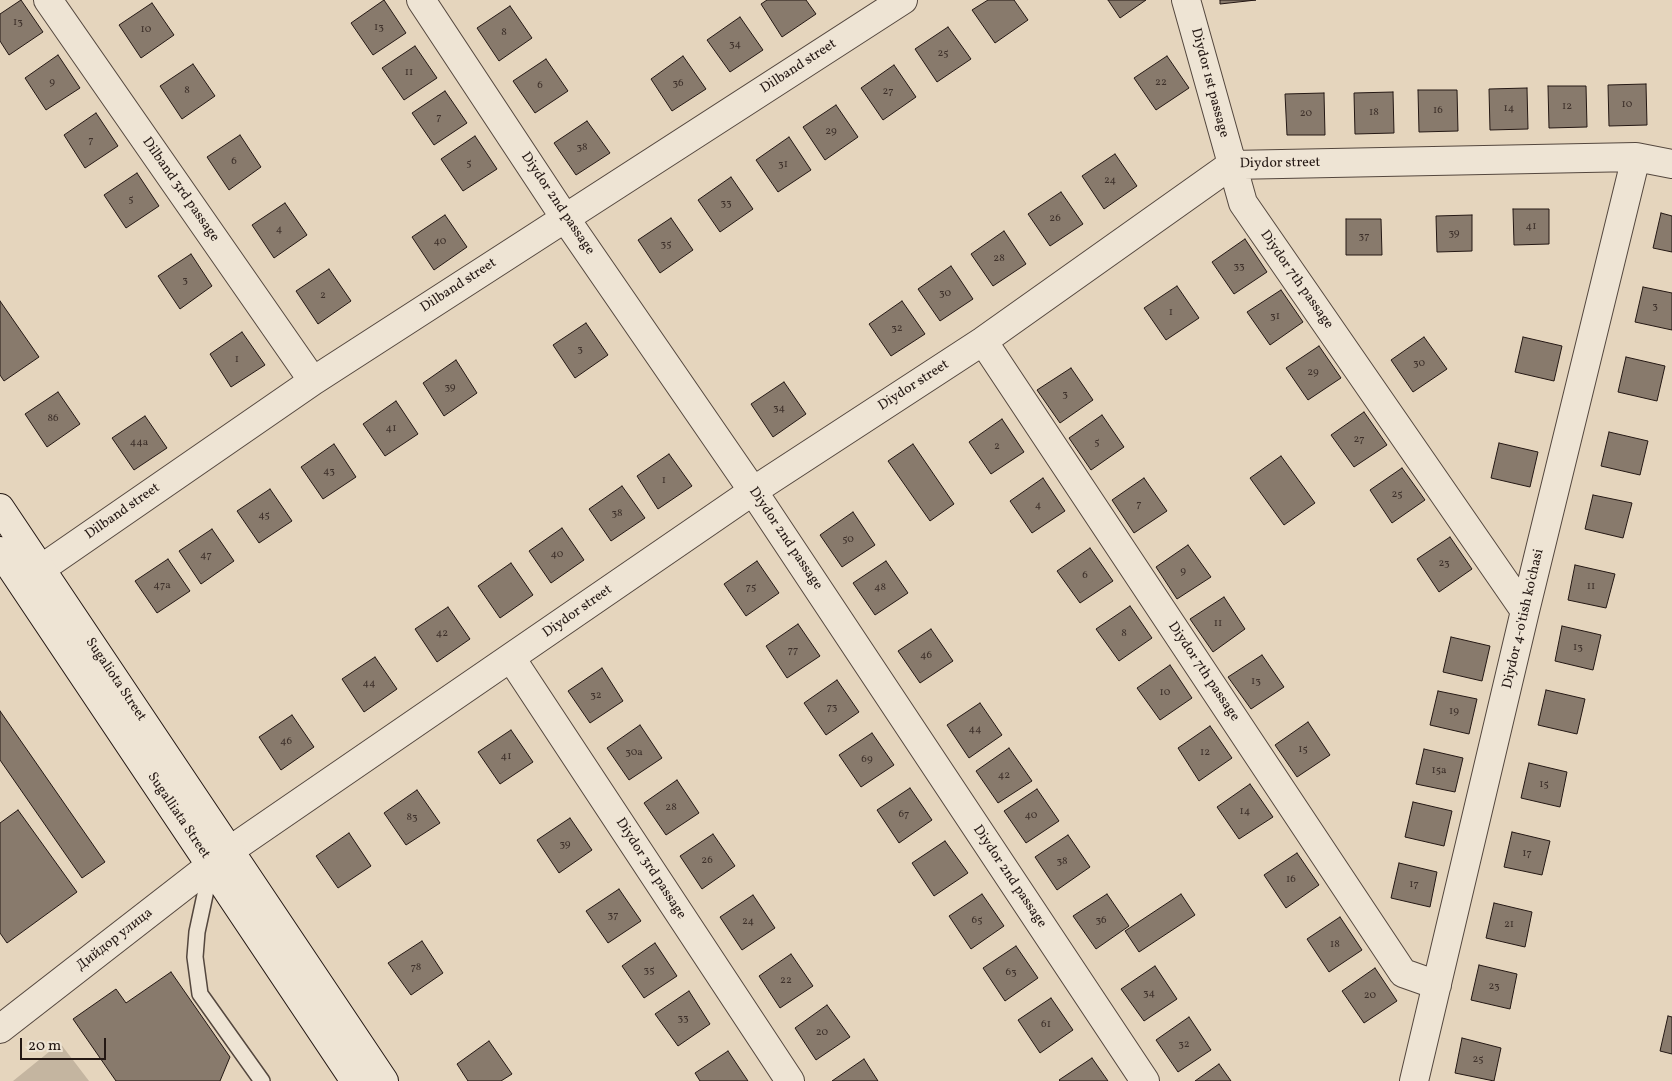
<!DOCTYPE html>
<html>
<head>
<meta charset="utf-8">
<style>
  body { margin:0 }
  #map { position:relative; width:1672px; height:1081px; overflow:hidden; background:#e5d5bd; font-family:Vollkorn,serif }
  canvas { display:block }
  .scale { position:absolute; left:20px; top:1038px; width:86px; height:22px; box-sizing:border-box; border:2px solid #241814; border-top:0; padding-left:6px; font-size:15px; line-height:18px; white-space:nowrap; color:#241814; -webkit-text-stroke:4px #eee4d4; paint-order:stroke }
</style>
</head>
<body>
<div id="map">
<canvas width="1672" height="1081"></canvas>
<div class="scale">20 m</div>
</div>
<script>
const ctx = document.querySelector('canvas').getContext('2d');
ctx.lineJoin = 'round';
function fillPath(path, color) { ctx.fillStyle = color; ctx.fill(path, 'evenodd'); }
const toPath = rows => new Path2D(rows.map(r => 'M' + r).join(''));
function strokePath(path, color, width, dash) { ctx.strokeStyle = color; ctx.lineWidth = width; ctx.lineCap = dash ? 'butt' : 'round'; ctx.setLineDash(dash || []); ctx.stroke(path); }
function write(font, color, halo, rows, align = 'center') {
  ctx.font = font + ' Vollkorn,serif'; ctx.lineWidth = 5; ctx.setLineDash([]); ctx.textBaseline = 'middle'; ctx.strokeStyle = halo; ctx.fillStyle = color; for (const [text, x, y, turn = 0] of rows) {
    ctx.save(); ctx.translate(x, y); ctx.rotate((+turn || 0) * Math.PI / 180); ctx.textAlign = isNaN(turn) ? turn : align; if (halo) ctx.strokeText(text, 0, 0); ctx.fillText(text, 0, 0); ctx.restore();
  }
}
fillPath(toPath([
  [60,1043,89,1081,13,1081]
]), '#c4b5a0');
const building = toPath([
  [21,0,43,32,9,55,0,41,0,14,21,0],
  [384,0,406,33,373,55,351,23,384,0],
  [767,0,806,0,816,14,782,37,761,4,767,0],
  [988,0,1014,0,1028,20,995,43,972,10,988,0],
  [1108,0,1146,0,1120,18,1108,0],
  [1220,0,1256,0,1220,4,1220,0],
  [152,3,174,35,141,58,119,25,152,3],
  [510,6,532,38,499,61,477,28,510,6],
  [740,17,763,50,730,72,707,40,740,17],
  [948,27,971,59,937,82,915,49,948,27],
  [415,46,437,78,404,100,382,68,415,46],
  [58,55,80,88,46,110,25,78,58,55],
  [683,56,706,89,672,111,651,79,683,56],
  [1167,56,1189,88,1156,110,1134,78,1167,56],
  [546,59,568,91,535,113,513,81,546,59],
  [193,64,215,96,182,119,160,86,193,64],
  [894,65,916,97,883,120,861,88,894,65],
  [1646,84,1647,125,1609,126,1608,85,1646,84],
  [1548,86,1586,86,1587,127,1549,128,1548,86],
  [1527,88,1528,129,1490,130,1489,89,1527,88],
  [1418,90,1457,90,1458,131,1419,132,1418,90],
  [445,91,467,123,434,145,412,113,445,91],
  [1393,92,1394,133,1355,134,1354,93,1393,92],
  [1324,93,1325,135,1287,135,1285,94,1324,93],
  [836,105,858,137,825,160,803,127,836,105],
  [96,113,118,146,85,168,64,135,96,113],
  [587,121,610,153,576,175,554,143,587,121],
  [240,135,261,167,229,190,207,157,240,135],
  [475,136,497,169,463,191,441,159,475,136],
  [789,137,811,170,778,192,756,160,789,137],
  [1115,154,1137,186,1104,209,1082,176,1115,154],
  [137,173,159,206,126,228,104,195,137,173],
  [731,177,753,209,720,232,698,200,731,177],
  [1061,192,1083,224,1050,246,1028,214,1061,192],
  [285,203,307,235,274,258,252,225,285,203],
  [1513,209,1549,209,1549,244,1514,245,1513,209],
  [1661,213,1672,216,1672,252,1653,248,1661,213],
  [445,215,467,247,434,270,412,237,445,215],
  [1472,215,1472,251,1437,252,1436,216,1472,215],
  [671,218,693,250,660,273,638,240,671,218],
  [1346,219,1381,219,1382,255,1346,255,1346,219],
  [1004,231,1026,264,993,286,971,254,1004,231],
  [1245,239,1267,272,1234,294,1212,262,1245,239],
  [191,254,212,286,180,309,158,276,191,254],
  [951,266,973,299,940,321,918,289,951,266],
  [329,269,351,301,318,324,296,291,329,269],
  [1177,286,1199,318,1166,340,1144,308,1177,286],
  [1643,287,1672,293,1672,330,1635,322,1643,287],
  [1281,290,1303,322,1270,345,1247,312,1281,290],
  [0,301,39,357,4,381,0,375,0,301],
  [902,301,925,334,891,356,869,324,902,301],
  [586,323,608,355,575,378,553,345,586,323],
  [242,332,265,365,231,387,210,354,242,332],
  [1424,337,1447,369,1413,392,1391,360,1424,337],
  [1523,337,1562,346,1554,381,1515,372,1523,337],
  [1319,346,1341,378,1308,400,1286,368,1319,346],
  [1626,357,1665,366,1657,401,1618,392,1626,357],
  [456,360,477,393,444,416,423,383,456,360],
  [1071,368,1093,400,1060,423,1037,390,1071,368],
  [784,382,806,414,773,437,751,404,784,382],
  [58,392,80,424,47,447,25,414,58,392],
  [396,401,418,434,385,456,363,424,396,401],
  [1364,412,1387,445,1354,467,1331,435,1364,412],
  [1102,415,1124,447,1091,470,1069,438,1102,415],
  [145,416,167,448,134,470,112,438,145,416],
  [1002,419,1024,452,991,474,969,442,1002,419],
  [1609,432,1648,441,1640,475,1601,466,1609,432],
  [1499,443,1538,452,1530,487,1491,478,1499,443],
  [334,444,356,477,323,499,301,467,334,444],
  [913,444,954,504,930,521,888,461,913,444],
  [669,454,692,486,658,509,637,476,669,454],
  [1281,456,1315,503,1284,525,1250,478,1281,456],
  [1402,468,1425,500,1392,523,1370,490,1402,468],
  [1043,478,1065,511,1032,533,1010,501,1043,478],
  [1144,478,1167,511,1134,533,1112,500,1144,478],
  [622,486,645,518,611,541,589,509,622,486],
  [270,489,292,521,259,543,237,511,270,489],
  [1593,495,1632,503,1623,538,1585,529,1593,495],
  [853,512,875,545,842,567,820,535,853,512],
  [562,528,584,560,551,583,529,551,562,528],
  [212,529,234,561,201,584,179,551,212,529],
  [1450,537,1472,569,1439,592,1417,559,1450,537],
  [1188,545,1211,577,1177,599,1156,567,1188,545],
  [1090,548,1113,581,1080,603,1057,571,1090,548],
  [168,559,190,591,157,613,135,581,168,559],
  [757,561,779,593,746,616,724,584,757,561],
  [886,561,908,593,875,615,853,583,886,561],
  [511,563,533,595,500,618,478,586,511,563],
  [1575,565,1615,574,1606,608,1568,600,1575,565],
  [1224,597,1245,629,1213,652,1190,619,1224,597],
  [1130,606,1152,638,1119,661,1096,629,1130,606],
  [448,607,470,639,437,662,415,629,448,607],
  [798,624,820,656,787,678,766,646,798,624],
  [1562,626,1601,635,1593,670,1555,661,1562,626],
  [931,629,953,661,920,683,898,651,931,629],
  [1451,637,1490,646,1482,681,1443,672,1451,637],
  [1262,655,1284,687,1251,709,1228,677,1262,655],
  [375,657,397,689,364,712,342,679,375,657],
  [1170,665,1192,698,1160,720,1137,688,1170,665],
  [602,668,623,701,590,723,568,691,602,668],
  [837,680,859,712,826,735,804,703,837,680],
  [1546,690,1585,699,1577,734,1538,725,1546,690],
  [1438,691,1477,699,1469,734,1430,725,1438,691],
  [980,703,1002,735,969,758,947,725,980,703],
  [0,711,105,862,82,878,0,760,0,711],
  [292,715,314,747,281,770,259,737,292,715],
  [1308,722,1330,755,1297,777,1275,745,1308,722],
  [640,725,662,758,629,780,607,748,640,725],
  [1210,726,1232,758,1199,781,1178,748,1210,726],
  [511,730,533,762,500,784,478,752,511,730],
  [872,733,894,765,861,787,839,755,872,733],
  [1009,748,1032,781,998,803,976,771,1009,748],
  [1424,749,1463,758,1455,792,1416,784,1424,749],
  [1529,763,1567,772,1560,807,1521,798,1529,763],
  [677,780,699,813,666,835,644,803,677,780],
  [1250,784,1273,817,1239,839,1217,807,1250,784],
  [910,788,932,820,899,843,877,810,910,788],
  [1037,789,1059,821,1026,843,1004,811,1037,789],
  [417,790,440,823,406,845,384,813,417,790],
  [1413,802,1452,811,1444,846,1405,837,1413,802],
  [18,810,77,892,7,943,0,933,0,823,18,810],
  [570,818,592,850,559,873,537,840,570,818],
  [1512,832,1550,841,1542,875,1504,867,1512,832],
  [349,833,371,866,338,888,316,856,349,833],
  [713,834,735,866,702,889,680,856,713,834],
  [1068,835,1090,867,1057,890,1035,857,1068,835],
  [945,841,968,873,934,896,912,863,945,841],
  [1297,853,1319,885,1286,908,1264,875,1297,853],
  [1399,863,1437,872,1430,907,1391,898,1399,863],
  [619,889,641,921,608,943,586,911,619,889],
  [982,894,1004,926,971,949,949,916,982,894],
  [1107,894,1129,926,1096,949,1073,916,1107,894],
  [1181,894,1195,915,1139,952,1125,931,1181,894],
  [753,895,775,928,742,950,720,917,753,895],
  [1494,903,1532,912,1525,947,1486,938,1494,903],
  [1340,917,1362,950,1329,972,1307,939,1340,917],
  [422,941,443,973,411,995,388,963,422,941],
  [655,943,677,976,644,998,622,966,655,943],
  [1016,946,1038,978,1005,1001,983,968,1016,946],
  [791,954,813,986,780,1008,759,976,791,954],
  [1479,965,1517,974,1510,1009,1471,1000,1479,965],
  [1155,966,1177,999,1144,1021,1121,989,1155,966],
  [1375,968,1397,1001,1364,1023,1342,991,1375,968],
  [171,972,230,1057,220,1081,116,1081,73,1019,116,989,126,1003,171,972],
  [689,991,710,1024,678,1046,655,1014,689,991],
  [1051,998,1073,1030,1040,1053,1018,1020,1051,998],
  [827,1005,850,1037,816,1060,795,1028,827,1005],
  [1668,1016,1672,1017,1672,1054,1660,1051,1668,1016],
  [1189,1017,1211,1050,1178,1072,1156,1040,1189,1017],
  [1462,1038,1501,1048,1494,1081,1455,1073,1462,1038],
  [489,1041,512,1074,501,1081,468,1081,457,1064,489,1041],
  [728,1051,748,1081,700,1081,695,1073,728,1051],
  [1092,1058,1108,1081,1060,1081,1059,1080,1092,1058],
  [864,1059,878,1081,832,1081,864,1059],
  [1219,1064,1231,1081,1195,1081,1219,1064]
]);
fillPath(building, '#887a6c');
strokePath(building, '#241814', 1);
const service = toPath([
  [211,867,197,932,195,957,200,994,262,1081]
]);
const minor = toPath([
  [48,0,313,381],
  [421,0,565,218,753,491,1145,1081],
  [1186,0,1243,203,1525,611],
  [983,341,1403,973,1437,985],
  [22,582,313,381,903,0],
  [511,658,790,1081],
  [0,1029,229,851,753,491,983,341,1231,165,1636,157,1672,164],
  [1414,1081,1525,611,1636,157]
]);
const secondary = toPath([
  [0,508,384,1081],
  [0,551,355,1081]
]);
strokePath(service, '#54473e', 18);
strokePath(minor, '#54473e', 30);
strokePath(secondary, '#241814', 30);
strokePath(service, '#eee4d4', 15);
strokePath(minor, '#eee4d4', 28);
strokePath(secondary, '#eee4d4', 28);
write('11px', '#3d302a', null, [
  ["13",18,23],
  ["13",379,28],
  ["10",146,30],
  ["8",504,33],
  ["34",735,45],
  ["25",943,54],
  ["11",409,73],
  ["9",52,83],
  ["22",1161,83],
  ["36",678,84],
  ["6",540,86],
  ["8",187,91],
  ["27",888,92],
  ["10",1627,105],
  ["12",1567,107],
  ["14",1509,109],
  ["16",1438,111],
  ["18",1374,113],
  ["20",1306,114],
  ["7",439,118],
  ["29",831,132],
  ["7",91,141],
  ["38",582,148],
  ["6",234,162],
  ["5",469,164],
  ["31",783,165],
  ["24",1110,181],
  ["5",131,200],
  ["33",726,204],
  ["26",1055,219],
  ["41",1531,227],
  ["4",279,230],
  ["39",1454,234],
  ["37",1364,237],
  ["40",440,242],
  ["35",666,245],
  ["28",999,259],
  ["33",1239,267],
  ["3",185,281],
  ["30",945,294],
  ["2",323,296],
  ["3",1655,307],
  ["1",1171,313],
  ["31",1275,317],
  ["32",897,329],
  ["3",580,350],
  ["1",237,360],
  ["30",1419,364],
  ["29",1313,373],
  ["39",450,388],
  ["3",1065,395],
  ["34",779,409],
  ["86",53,419],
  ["41",391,429],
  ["27",1359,440],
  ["44a",139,443],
  ["5",1097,443],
  ["2",997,447],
  ["43",329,472],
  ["1",664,481],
  ["25",1397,495],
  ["7",1139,505],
  ["4",1038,506],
  ["38",617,514],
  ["45",264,516],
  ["50",848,540],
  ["40",557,555],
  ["47",206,556],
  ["23",1444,564],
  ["9",1183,572],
  ["6",1085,576],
  ["47a",162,586],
  ["11",1591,587],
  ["75",751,588],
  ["48",880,588],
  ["11",1218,624],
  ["42",442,634],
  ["8",1124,634],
  ["13",1578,648],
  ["77",793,651],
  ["46",926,656],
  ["13",1256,682],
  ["44",369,684],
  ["10",1165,693],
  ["32",596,696],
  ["73",832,708],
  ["19",1454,712],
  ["44",975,730],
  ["46",286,742],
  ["15",1303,750],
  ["30a",634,753],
  ["12",1205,753],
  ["41",506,757],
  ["69",867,760],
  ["15a",1439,771],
  ["42",1004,776],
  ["15",1544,785],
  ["28",671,808],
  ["14",1245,812],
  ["67",904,815],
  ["40",1031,816],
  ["83",412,818],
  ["39",565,845],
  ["17",1527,854],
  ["26",707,861],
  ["38",1062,862],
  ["16",1291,880],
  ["17",1414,885],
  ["37",613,916],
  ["65",977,921],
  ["36",1101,921],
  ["24",748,922],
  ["21",1509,925],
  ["18",1335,945],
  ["78",416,968],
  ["35",649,971],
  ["63",1011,973],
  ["22",786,981],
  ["23",1494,987],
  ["34",1149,994],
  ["20",1370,996],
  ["33",683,1019],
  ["61",1046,1025],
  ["20",822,1033],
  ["32",1184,1045],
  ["25",1478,1060]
]);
write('14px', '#241814', '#eee4d4', [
  ["Dilband street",799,67,-33],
  ["Diydor 1st passage",1209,83,75],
  ["Diydor street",1280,164,-1],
  ["Dilband 3rd passage",180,190,55],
  ["Diydor 2nd passage",557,204,56],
  ["Diydor 7th passage",1296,280,55],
  ["Dilband street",459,286,-33],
  ["Diydor street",914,386,-33],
  ["Dilband street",123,512,-35],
  ["Diydor 2nd passage",785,539,56],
  ["Diydor street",578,612,-35],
  ["Diydor 4-o'tish ko'chasi",1524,619,-77],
  ["Diydor 7th passage",1203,672,56],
  ["Sugaliota Street",115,680,56],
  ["Sugalliata Street",178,816,56],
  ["Diydor 3rd passage",650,869,57],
  ["Diydor 2nd passage",1009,877,56],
  ["Дийдор улица",115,940,-38]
]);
</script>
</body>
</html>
